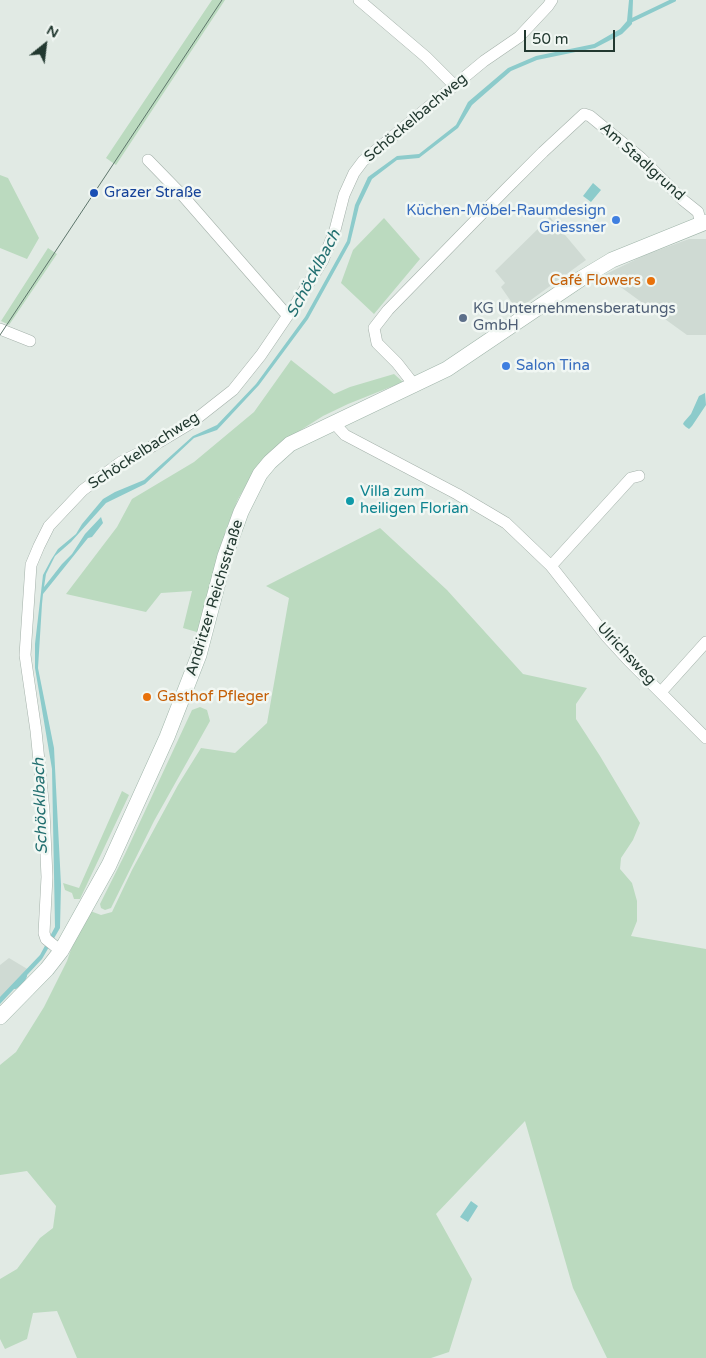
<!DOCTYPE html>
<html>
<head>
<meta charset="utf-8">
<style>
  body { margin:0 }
  #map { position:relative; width:706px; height:1358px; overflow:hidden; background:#e1eae4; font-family:"Varela Round",sans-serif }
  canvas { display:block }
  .north { position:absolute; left:20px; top:20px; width:50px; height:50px; -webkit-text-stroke:4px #f1f7f3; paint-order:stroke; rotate:29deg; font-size:14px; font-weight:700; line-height:20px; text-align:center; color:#223930 }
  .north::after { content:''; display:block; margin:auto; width:18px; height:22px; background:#223930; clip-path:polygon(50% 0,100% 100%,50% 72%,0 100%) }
  .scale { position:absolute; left:524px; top:30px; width:91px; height:22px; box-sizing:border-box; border:2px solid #223930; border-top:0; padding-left:6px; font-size:15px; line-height:18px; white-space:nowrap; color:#223930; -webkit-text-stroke:4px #f1f7f3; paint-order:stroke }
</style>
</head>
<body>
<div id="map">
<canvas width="706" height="1358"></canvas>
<div class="north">N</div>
<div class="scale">50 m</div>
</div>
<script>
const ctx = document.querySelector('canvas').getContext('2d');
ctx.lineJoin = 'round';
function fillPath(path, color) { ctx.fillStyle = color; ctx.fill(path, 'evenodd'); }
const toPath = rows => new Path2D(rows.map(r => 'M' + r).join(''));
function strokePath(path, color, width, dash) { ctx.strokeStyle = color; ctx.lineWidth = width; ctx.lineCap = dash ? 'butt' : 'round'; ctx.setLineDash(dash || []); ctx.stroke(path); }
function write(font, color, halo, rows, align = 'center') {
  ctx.font = font + ' "Varela Round",sans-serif'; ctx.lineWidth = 5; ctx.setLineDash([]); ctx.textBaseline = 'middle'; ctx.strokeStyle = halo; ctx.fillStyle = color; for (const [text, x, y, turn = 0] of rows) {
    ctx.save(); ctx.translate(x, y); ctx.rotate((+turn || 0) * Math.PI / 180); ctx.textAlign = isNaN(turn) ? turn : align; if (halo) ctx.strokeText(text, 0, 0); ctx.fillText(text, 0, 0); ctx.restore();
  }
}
fillPath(toPath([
  [550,217,586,260,517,310,501,287,505,283,495,271],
  [689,239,706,239,706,335,687,335,604,275,645,255],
  [9,958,29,970,0,999,0,965]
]), '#cfdad3');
fillPath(toPath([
  [212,0,225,0,116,165,106,158],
  [0,175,8,178,39,238,27,259,0,248],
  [384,218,420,259,374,314,341,283,353,250],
  [48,248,57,254,9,325,1,321],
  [291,360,334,394,350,387,394,374,403,382,348,404,323,416,285,440,258,465,238,499,226,530,200,633,183,628,192,591,161,593,146,612,66,594,117,527,132,499,194,462,254,412],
  [380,528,447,590,523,674,587,688,576,704,576,719,600,756,640,823,633,840,621,858,620,869,632,883,637,901,637,921,631,936,706,949,706,1358,607,1358,573,1288,525,1121,436,1214,472,1279,449,1352,431,1358,77,1358,57,1311,33,1313,27,1339,5,1349,0,1339,0,1279,17,1269,40,1238,53,1228,56,1206,27,1171,0,1175,0,1065,16,1052,44,1007,67,961,85,909,101,915,112,912,132,870,178,785,201,748,235,753,267,723,289,598,266,586],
  [200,707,207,710,210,721,154,821,111,908,105,910,101,908,100,904,125,854,192,710],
  [122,791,129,795,80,899,74,899,72,893,65,890,63,883,79,888]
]), '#bbdabf');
fillPath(toPath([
  [629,0,633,0,632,24,622,34,595,48,537,60,511,71,472,105,458,128,419,158,397,160,372,179,359,206,350,243,308,319,259,385,217,430,194,438,145,484,106,503,71,542,55,556,46,574,44,587,62,564,72,554,85,534,101,517,103,523,92,537,88,538,43,594,42,604,38,668,54,748,61,885,60,928,42,959,0,1004,0,997,40,955,55,927,52,769,35,668,35,644,43,575,51,560,58,549,76,534,82,524,103,499,115,492,144,480,193,436,217,425,256,384,305,317,347,241,355,205,368,177,397,156,419,154,456,125,468,102,508,68,536,56,594,44,620,29,627,21],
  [593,183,601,190,591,202,583,196],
  [705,393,706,405,692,426,689,429,686,427,683,424,684,422,691,414,699,396],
  [471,1201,478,1206,468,1222,460,1217]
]), '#8ccbcb');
strokePath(toPath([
  [630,21,674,0],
  [15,987,22,982,25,976]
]), '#8ccbcb', 4);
const street = toPath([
  [359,0,426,57,454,85],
  [148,160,184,197,287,315],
  [0,329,30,341],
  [415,386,397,363,377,343,374,328,388,310,506,189,543,152,584,114,590,116,641,158,683,200,698,212,701,224],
  [335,424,345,435,457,494,506,523,551,566,607,637,629,661,706,738],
  [551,566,631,478,639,476],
  [661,692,706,642],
  [61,951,46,939,44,933,47,877,44,811,36,731,25,655,31,565,39,546,49,526,83,490,121,462,151,447,191,423,233,390,261,355,297,302,323,260,335,230,344,195,354,173,363,161,484,61,519,37,548,6,552,0]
]);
const secondary = toPath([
  [0,1017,47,969,61,951,109,865,167,737,199,655,225,556,241,512,260,474,270,462,290,444,447,369,582,278,612,260,706,222]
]);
strokePath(street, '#a4b1aa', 12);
strokePath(secondary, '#a0b5aa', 16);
strokePath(street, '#fff', 11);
strokePath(secondary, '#fff', 15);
strokePath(toPath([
  [0,335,222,0]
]), '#5d756b', 1);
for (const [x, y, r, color] of [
  [94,193,5,"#1a4fb4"],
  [616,220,5,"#3f7fe0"],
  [651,281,5,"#e8710a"],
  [463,318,5,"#5c6f8a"],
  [506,366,5,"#3f7fe0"],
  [350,501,5,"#0f9aa8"],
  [147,697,5,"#e8710a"]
]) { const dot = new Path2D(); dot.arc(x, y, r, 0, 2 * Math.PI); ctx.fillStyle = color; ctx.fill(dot); strokePath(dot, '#f1f7f3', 2); }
write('15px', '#223930', '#f1f7f3', [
  ["Schöckelbachweg",416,118,-40],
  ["Am Stadlgrund",642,162,42],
  ["Schöckelbachweg",144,451,-33],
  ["Andritzer Reichsstraße",215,598,-73],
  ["Ulrichsweg",626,654,47]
]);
write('15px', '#164399', '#f1f7f3', [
  ["Grazer Straße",104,193]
], 'left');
write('15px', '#366cbe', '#f1f7f3', [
  ["Küchen-Möbel-Raumdesign",606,211],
  ["Griessner",606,228],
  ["Salon Tina",516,366,"left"]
], 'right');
write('15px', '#c56008', '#f1f7f3', [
  ["Café Flowers",641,281],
  ["Gasthof Pfleger",157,697,"left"]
], 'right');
write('15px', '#4e5e75', '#f1f7f3', [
  ["KG Unternehmensberatungs",473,309],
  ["GmbH",473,326]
], 'left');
write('15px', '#0d838f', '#f1f7f3', [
  ["Villa zum",360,492],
  ["heiligen Florian",360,509]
], 'left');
write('italic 16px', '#226f70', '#f1f7f3', [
  ["Schöcklbach",314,274,-62],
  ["Schöcklbach",41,806,-92]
]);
</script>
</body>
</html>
